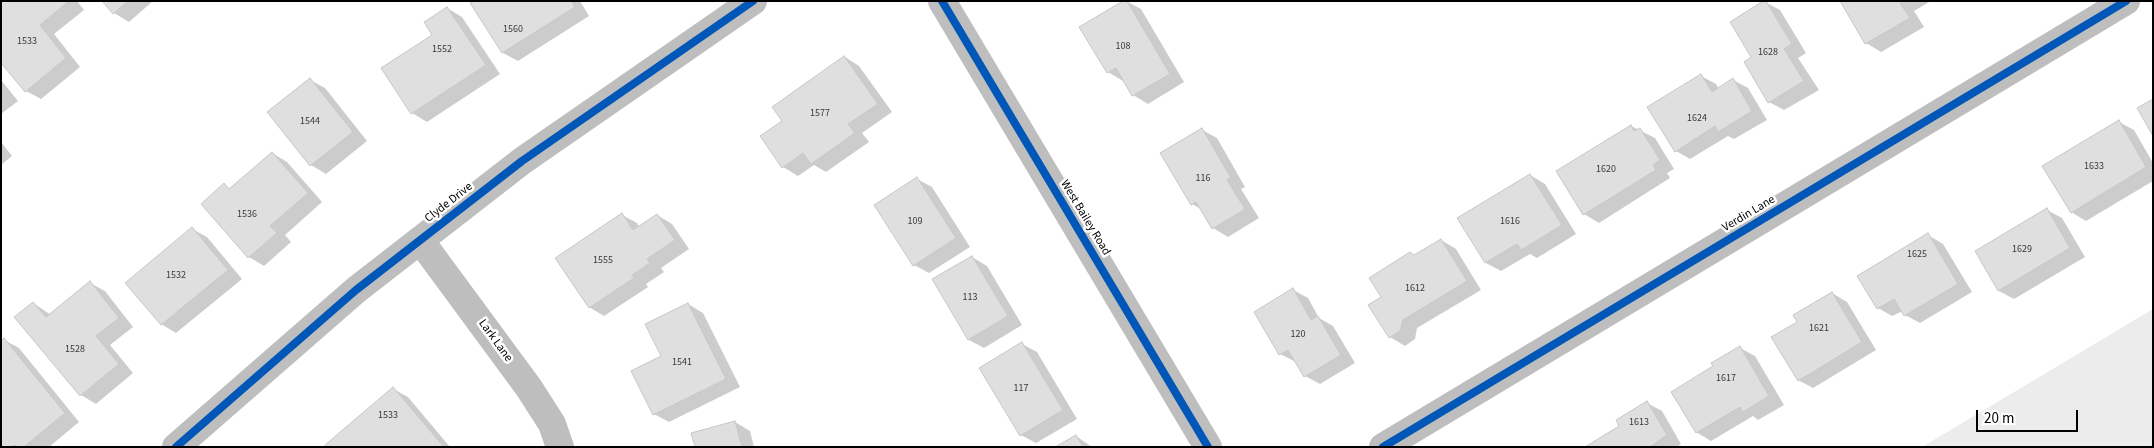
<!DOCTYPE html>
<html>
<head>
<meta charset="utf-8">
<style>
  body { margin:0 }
  #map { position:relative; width:2154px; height:448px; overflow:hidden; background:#fff; font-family:"Source Sans 3",sans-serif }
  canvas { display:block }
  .frame { position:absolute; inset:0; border:2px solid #000; pointer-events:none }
  .scale { position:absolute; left:1976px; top:410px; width:102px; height:22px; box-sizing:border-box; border:2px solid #000; border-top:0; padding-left:6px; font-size:15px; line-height:18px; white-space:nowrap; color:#000; -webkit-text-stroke:4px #fff; paint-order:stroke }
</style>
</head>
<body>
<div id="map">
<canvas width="2154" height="448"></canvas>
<div class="frame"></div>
<div class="scale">20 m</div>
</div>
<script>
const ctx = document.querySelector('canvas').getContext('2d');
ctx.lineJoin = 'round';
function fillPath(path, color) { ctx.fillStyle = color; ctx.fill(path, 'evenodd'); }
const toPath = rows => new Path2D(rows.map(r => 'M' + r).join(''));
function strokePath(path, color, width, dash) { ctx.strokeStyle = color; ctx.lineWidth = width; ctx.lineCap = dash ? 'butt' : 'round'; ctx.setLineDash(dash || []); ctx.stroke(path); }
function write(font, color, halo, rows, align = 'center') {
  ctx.font = font + ' "Source Sans 3",sans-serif'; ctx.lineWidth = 5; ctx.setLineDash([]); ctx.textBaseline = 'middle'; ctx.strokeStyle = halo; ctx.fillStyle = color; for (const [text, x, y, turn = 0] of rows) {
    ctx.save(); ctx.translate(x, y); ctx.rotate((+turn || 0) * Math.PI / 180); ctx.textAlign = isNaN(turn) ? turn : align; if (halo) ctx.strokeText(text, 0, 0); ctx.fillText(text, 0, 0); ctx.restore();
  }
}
fillPath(toPath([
  [2153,309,2153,447,1922,447]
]), '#ececec');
fillPath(toPath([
  [3,1,77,1,84,10,54,34,80,67,41,99,26,91],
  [104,1,153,1,129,22,114,13],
  [476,1,580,1,589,16,518,61,503,53,472,4],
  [1126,1,1141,9,1184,82,1148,104,1133,95,1124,80,1123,81,1108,72],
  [1841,1,1931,1,1914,11,1924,27,1881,52,1866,43],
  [1765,2,1780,10,1806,53,1798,58,1819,90,1784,110,1769,102,1753,58],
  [447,8,462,17,500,74,427,122,412,113,434,35],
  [845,57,859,66,892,112,862,133,869,142,826,172,814,165,798,176,783,167,762,137,784,122],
  [1701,76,1716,84,1719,89,1733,80,1748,88,1767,120,1734,139,1728,136,1690,159,1676,151],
  [1,80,18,101,1,114],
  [310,80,325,88,367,141,326,174,311,165,269,112],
  [2119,122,2134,130,2153,163,2153,181,2086,221,2071,212],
  [1631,126,1655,138,1674,169,1667,173,1670,178,1599,223,1584,214],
  [1202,130,1217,138,1245,187,1241,189,1259,218,1228,237,1213,228,1201,209,1192,204],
  [1,142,12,156,1,165],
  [272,153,287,162,322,202,285,235,291,242,264,266,249,257,224,185,231,189],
  [1530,175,1545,184,1576,234,1537,258,1530,254,1501,271,1486,263,1459,219],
  [917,179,932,187,970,247,929,273,914,265],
  [2047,210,2062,218,2085,257,2014,299,1999,291,1976,252],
  [622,215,637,223,639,227,657,215,672,224,689,249,661,268,664,272,646,284,648,287,604,316,589,307],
  [192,229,207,237,242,279,176,333,161,324],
  [1928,235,1943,244,1972,292,1920,323,1905,315,1903,311,1892,316,1878,308],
  [1441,240,1456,249,1481,290,1417,328,1415,339,1405,346,1390,337,1383,298,1415,256],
  [972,257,987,266,1022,325,984,348,969,340,933,280],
  [90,283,105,291,133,327,110,345,133,373,96,404,81,395,33,303,51,315],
  [1293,290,1308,298,1319,318,1333,326,1355,363,1320,384,1305,376,1296,362,1280,354],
  [1832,293,1847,302,1876,350,1813,388,1798,380,1798,322],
  [688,304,703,313,740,387,669,422,654,414,662,357],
  [4,340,19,348,79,422,49,447,1,447],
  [1022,344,1037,352,1077,419,1036,443,1021,435],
  [1740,348,1755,356,1784,405,1758,420,1753,416,1711,441,1696,432,1715,367],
  [393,389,408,397,450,447,327,447],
  [1647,403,1662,411,1681,444,1676,447,1587,447,1621,426],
  [735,422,750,431,754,447,696,447],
  [1076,436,1092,447,1058,447]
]), '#0003');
const building = toPath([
  [1,1,69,1,40,25,66,58,25,92,1,63,1,1],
  [102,1,128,1,113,14,102,1],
  [474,1,571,1,575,7,502,53,470,3,474,1],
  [1123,1,1127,1,1170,74,1132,96,1116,68,1107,73,1079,27,1123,1],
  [1763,1,1766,1,1792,44,1784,49,1804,81,1768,103,1744,62,1751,57,1730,22,1763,1],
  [1840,1,1903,1,1900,3,1910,18,1865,44,1840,1],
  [447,7,486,65,411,114,381,68,432,35,424,22,447,7],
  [844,56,878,104,848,124,855,133,811,164,803,153,782,168,760,136,782,121,772,107,844,56],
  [1701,74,1712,92,1733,78,1752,111,1718,132,1715,126,1675,152,1647,107,1701,74],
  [310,78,353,132,310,166,267,112,310,78],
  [2153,99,2153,136,2137,108,2153,99],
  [2119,120,2146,167,2071,213,2042,166,2119,120],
  [1631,125,1634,131,1640,128,1660,160,1653,165,1656,170,1583,215,1556,171,1631,125],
  [1202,128,1231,178,1227,180,1245,209,1212,229,1196,202,1191,205,1160,153,1202,128],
  [272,152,308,193,270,226,277,233,248,258,201,204,224,183,229,189,272,152],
  [1530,174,1562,225,1521,250,1517,244,1485,263,1457,218,1530,174],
  [917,177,956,238,913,266,874,205,917,177],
  [2047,208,2070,248,1998,291,1975,251,2047,208],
  [622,213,633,230,657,214,675,240,647,259,650,263,632,275,634,278,589,308,555,258,622,213],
  [192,227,228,270,161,325,125,283,192,227],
  [1928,233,1958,284,1904,316,1894,299,1877,309,1857,276,1928,233],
  [1441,239,1467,281,1403,320,1400,331,1389,338,1368,305,1381,297,1369,278,1410,252,1414,255,1441,239],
  [972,256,1008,316,968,340,932,279,972,256],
  [90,281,119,318,96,336,119,364,80,396,14,317,33,302,46,317,90,281],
  [1293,288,1311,320,1318,316,1341,355,1304,377,1288,350,1279,355,1254,312,1293,288],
  [1832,292,1862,342,1798,381,1771,337,1797,322,1793,315,1832,292],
  [688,303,726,379,653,415,631,371,661,356,645,324,688,303],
  [4,338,65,413,24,447,17,447,15,445,12,447,1,447,1,341,4,338],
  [1022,342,1063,410,1020,436,979,368,1022,342],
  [1740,346,1769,396,1743,412,1740,407,1696,433,1671,392,1713,366,1711,363,1740,346],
  [393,387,444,447,326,447,325,445,393,387],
  [1647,401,1667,435,1650,447,1585,447,1619,426,1616,420,1647,401],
  [735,421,742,447,695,447,691,433,735,421],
  [1076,435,1083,447,1055,447,1076,435]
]);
fillPath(building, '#dfdfdf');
strokePath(building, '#c7c7c7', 1);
strokePath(toPath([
  [942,1,1208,447],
  [420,240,529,388,552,424,560,447],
  [176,447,356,290,522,161,753,1],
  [1383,447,2126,1]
]), '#bebebe', 28);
strokePath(toPath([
  [942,1,1208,447],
  [176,447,356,290,522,161,753,1],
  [1383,447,2126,1]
]), '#0057b8', 8);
write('10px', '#383838', null, [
  ["1560",513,30],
  ["1533",27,42],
  ["108",1123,47],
  ["1552",442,50],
  ["1628",1768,53],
  ["1577",820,114],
  ["1624",1697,119],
  ["1544",310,122],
  ["1633",2094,167],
  ["1620",1606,170],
  ["116",1203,179],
  ["1536",247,215],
  ["109",915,222],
  ["1616",1510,222],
  ["1629",2022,250],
  ["1625",1917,255],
  ["1555",603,261],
  ["1532",176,276],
  ["1612",1415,289],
  ["113",970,298],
  ["1621",1819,329],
  ["120",1298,335],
  ["1528",75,350],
  ["1541",682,363],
  ["1617",1726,379],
  ["117",1021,389],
  ["1533",388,416],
  ["1613",1639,423]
]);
write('12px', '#000', '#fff', [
  ["Clyde Drive",449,203,-38],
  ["Verdin Lane",1749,214,-31],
  ["West Bailey Road",1085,218,59],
  ["Lark Lane",495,341,54]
]);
</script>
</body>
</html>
